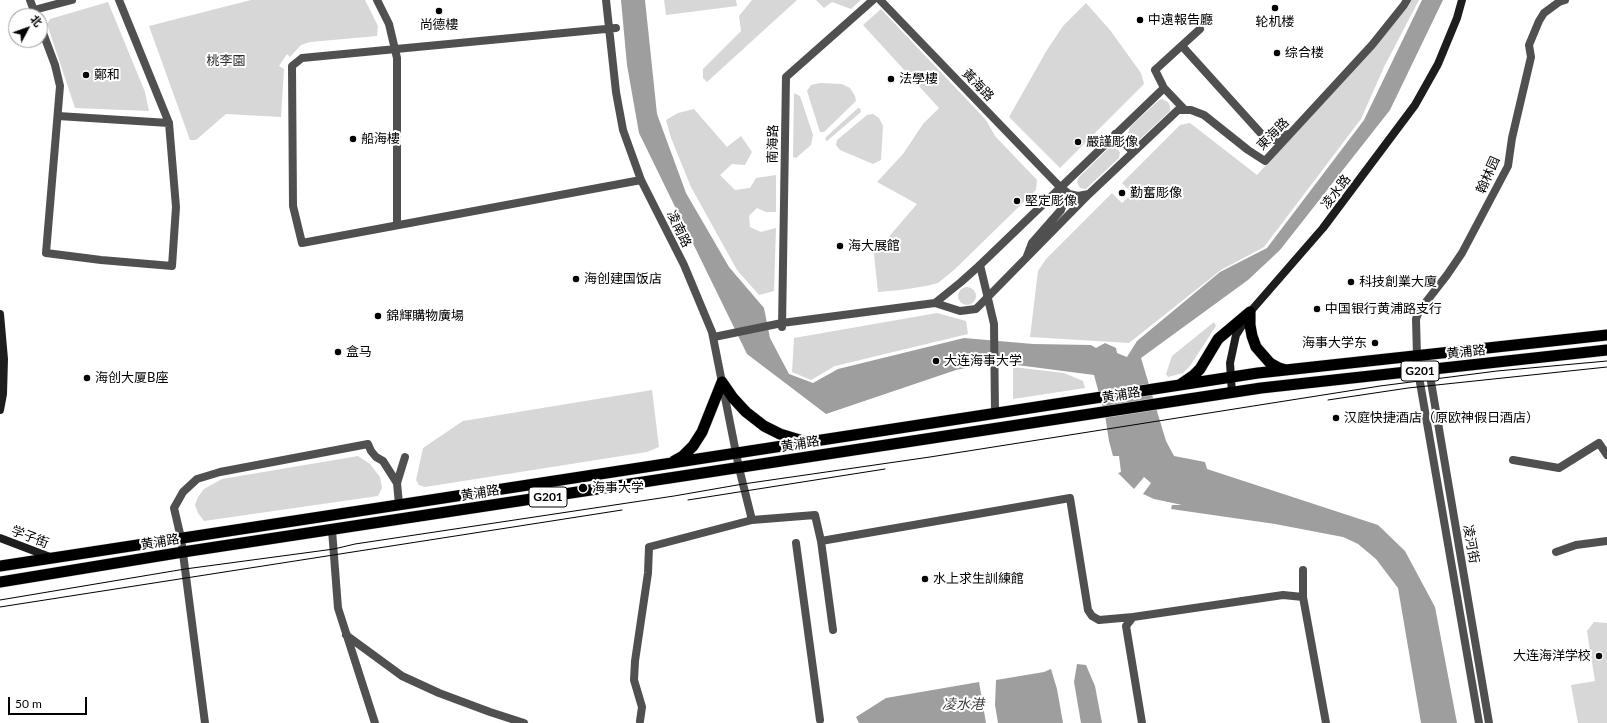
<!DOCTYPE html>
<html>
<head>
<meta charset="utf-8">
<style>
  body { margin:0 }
  #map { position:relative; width:1607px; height:723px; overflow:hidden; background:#fff; font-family:Lato,"Noto Sans SC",sans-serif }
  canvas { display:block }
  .north { position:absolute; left:8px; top:8px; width:40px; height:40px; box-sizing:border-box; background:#fff; border:1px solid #999; border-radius:50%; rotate:49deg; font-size:11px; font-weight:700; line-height:16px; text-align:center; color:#000 }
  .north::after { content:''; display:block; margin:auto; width:14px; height:18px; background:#000; clip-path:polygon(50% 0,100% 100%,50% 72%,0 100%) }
  .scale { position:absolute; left:8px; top:697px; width:79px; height:18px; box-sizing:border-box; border:2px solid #000; border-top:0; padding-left:5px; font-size:12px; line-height:14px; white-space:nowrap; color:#000; -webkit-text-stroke:3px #fff; paint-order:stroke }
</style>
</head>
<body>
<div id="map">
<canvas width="1607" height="723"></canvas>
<div class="north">北</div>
<div class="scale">50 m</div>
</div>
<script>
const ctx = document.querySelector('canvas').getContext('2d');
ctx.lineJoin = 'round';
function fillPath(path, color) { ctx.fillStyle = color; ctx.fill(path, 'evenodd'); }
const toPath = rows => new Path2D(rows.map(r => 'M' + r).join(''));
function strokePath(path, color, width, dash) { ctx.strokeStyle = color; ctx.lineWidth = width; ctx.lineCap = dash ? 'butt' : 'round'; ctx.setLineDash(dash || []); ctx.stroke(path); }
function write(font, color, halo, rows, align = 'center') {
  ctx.font = font + ' Lato,"Noto Sans SC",sans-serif'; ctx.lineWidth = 4; ctx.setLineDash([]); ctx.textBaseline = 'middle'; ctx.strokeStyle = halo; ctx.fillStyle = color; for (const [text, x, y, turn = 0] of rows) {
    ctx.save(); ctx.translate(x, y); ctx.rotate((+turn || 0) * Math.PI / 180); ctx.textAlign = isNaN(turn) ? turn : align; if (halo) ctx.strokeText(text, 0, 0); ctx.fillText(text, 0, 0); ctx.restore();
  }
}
fillPath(toPath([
  [251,0,365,0,378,26,377,36,310,42,301,45,290,57,287,54,279,66,284,69,281,117,226,114,196,140,190,140,149,26],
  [664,0,736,0,737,6,666,15],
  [752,0,797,0,707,82,703,78,703,69,741,31,739,16],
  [816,0,861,0,851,9,832,2,824,8],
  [1411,0,1419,0,1384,67,1361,119,1264,247,1221,270,1129,343,1030,337,1038,271,1046,259,1112,193,1122,203,1132,193,1122,183,1180,125,1190,123,1257,175,1369,53,1410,4],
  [108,2,145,92,149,111,75,108,47,24,50,19],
  [1086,3,1110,30,1141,73,1144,84,1060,168,1009,117,1047,50,1063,26],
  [881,9,986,120,995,136,1037,180,1036,190,954,270,938,283,926,286,901,290,878,292,874,254,917,204,877,182,903,154,923,124,939,108,863,25],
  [820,83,842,84,850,88,855,96,856,101,824,132,820,132,807,91,811,85],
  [794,93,800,96,813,135,811,145,796,158,793,157],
  [1162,99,1168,102,1170,106,1170,111,1140,139,1133,140,1128,133,1130,127,1159,100],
  [858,108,860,108,861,112,827,141,825,139,826,137],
  [694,109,727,147,741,136,752,152,745,165,732,164,720,175,735,190,750,188,756,178,776,175,776,212,766,212,757,208,749,216,750,227,761,232,776,228,774,291,759,295,737,270,691,187,671,138,666,120,678,113],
  [873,114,879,118,883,126,881,160,873,164,840,150,836,145,837,140,867,115],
  [1114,147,1120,152,1119,158,1088,187,1086,189,1080,188,1077,182,1079,177,1109,148],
  '958 296a9 9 0 1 1 18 0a9 9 0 1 1-18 0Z',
  [937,313,966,321,968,334,835,366,811,380,792,372,794,338],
  [1214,322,1216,326,1190,366,1183,373,1168,377,1166,374,1172,356],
  [1013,367,1064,373,1083,381,1085,388,1013,399],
  [652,390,659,447,647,452,425,487,419,485,416,480,423,448,463,421],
  [358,456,370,464,380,477,382,488,378,496,204,521,198,513,195,505,198,497,204,489,222,479],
  [1594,622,1607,623,1607,723,1578,723,1571,685,1595,681,1587,631]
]), '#d7d7d7');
fillPath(toPath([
  [621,0,645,0,657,114,686,193,729,267,764,308,770,338,789,374,813,383,838,369,964,338,1033,344,1091,345,1096,348,1105,343,1116,348,1117,353,1127,357,1137,341,1220,272,1267,248,1364,120,1422,0,1443,0,1390,110,1280,250,1248,280,1141,358,1166,441,1174,456,1205,462,1207,469,1378,525,1405,551,1435,607,1457,723,1421,723,1398,588,1376,559,1358,544,1343,537,1275,524,1171,509,1172,505,1182,505,1154,499,1143,494,1151,483,1144,477,1134,489,1118,473,1121,472,1119,456,1113,456,1109,441,1105,415,1094,375,994,362,956,370,826,414,747,354,639,133,627,65],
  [1077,664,1086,665,1095,686,1102,723,1081,723,1074,682],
  [1051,669,1057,689,1063,723,998,723,995,705,996,680,1044,672],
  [979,682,986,723,859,723,856,717,886,698]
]), '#9e9e9e');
const trunk = toPath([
  [1250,312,1250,325,1252,336,1256,347,1270,363,1279,368,1286,370],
  [722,382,733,398,746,412,764,426,780,434,803,441],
  [1181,384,1194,375,1200,369,1218,339,1250,312],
  [674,461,683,456,693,446,702,432,722,382],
  [0,566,1258,373,1607,335],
  [0,582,183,552,1261,388,1607,350]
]);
strokePath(trunk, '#dbdbdb', 12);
strokePath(toPath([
  [30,0,36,16],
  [377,0,389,24,397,58,397,225],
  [606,0,616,92,623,130,641,180,684,265,712,332,739,468,752,520],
  [880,0,1060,187,1069,194,1078,196,1089,194],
  [34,10,72,0],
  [40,25,55,65,60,86,46,253,101,260,172,266,176,207,169,123,119,0],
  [616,28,302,58,292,66,293,206,302,243,641,180],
  [1182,46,1266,139,1274,140,1288,134],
  [1184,109,1164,88,1155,70,1200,29],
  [58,116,169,123],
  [1115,134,1133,152],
  [1027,256,1032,243,1061,210,1064,201,1060,187],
  [980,265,994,324,995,413],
  [935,303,960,311,976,309,1089,194,1178,110,1191,110,1204,115,1248,150,1265,161,1372,45,1404,5,1407,0],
  [782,327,786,77,873,0],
  [714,337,782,323,935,303,961,282,980,265,1164,88],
  [1417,356,1416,319,1419,311,1447,275,1462,253,1508,166,1512,138,1531,57,1529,45,1539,21,1544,13,1559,2,1565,0],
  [1429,370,1489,723],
  [1418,371,1479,723],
  [1513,460,1559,468,1599,443,1607,455],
  [399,504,397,483,405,457],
  [332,530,338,608,375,723],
  [821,541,1070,498,1088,610,1092,616,1099,620,1133,617],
  [796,543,820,720],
  [1556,552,1576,545,1607,541],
  [1303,570,1303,597,1326,723],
  [346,635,402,676,439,693,490,712,524,723],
  [640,721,642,707,634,680,635,661,648,573,649,547,752,520,815,515,821,541,833,630],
  [205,723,181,538,174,508,183,492,197,479,220,472,368,444,371,451,376,457,383,461,397,483],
  [1142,723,1126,626,1133,617,1283,595,1303,597]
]), '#505050', 8);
strokePath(toPath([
  [0,314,4,359,3,394,0,410],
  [1232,393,1230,363,1236,335,1243,324,1250,312,1323,228,1415,105,1438,64,1457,18,1462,0],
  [0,538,50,557]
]), '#1d1d1d', 8);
strokePath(trunk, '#000', 11);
strokePath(toPath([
  [1328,400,1408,388,1607,367],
  [688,500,885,469],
  [0,600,185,569,334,549,355,544,674,496,743,484,930,457,1380,386,1497,371,1607,361],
  [0,607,622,510]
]), '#000', 1);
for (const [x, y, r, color] of [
  [1275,8,4,"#000"],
  [439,11,4,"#000"],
  [1140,20,4,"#000"],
  [1277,53,4,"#000"],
  [86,75,4,"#000"],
  [891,79,4,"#000"],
  [353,139,4,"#000"],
  [1078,142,4,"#000"],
  [1122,193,4,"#000"],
  [1017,201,4,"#000"],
  [840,246,4,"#000"],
  [576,279,4,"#000"],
  [1351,282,4,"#000"],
  [1317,309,4,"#000"],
  [378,316,4,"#000"],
  [1375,343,4,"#000"],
  [338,352,4,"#000"],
  [936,361,4,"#000"],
  [87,378,4,"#000"],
  [1336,418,4,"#000"],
  [583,488,5,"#000"],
  [925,579,4,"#000"],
  [1599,656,4,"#000"]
]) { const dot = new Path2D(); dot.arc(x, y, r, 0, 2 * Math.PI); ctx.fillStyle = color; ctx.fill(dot); strokePath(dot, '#fff', 1.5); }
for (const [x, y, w] of [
  [1420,371,38],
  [548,497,38]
]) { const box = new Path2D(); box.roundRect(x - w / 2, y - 10, w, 20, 3); ctx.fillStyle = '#fff'; ctx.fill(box); strokePath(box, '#000', 1); }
write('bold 12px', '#000', null, [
  ["G201",1420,371],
  ["G201",548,497]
]);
write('13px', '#000', '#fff', [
  ["中遠報告廳",1148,20],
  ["轮机楼",1275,22,"center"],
  ["尚德樓",439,25,"center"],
  ["综合楼",1285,53],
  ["鄭和",94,75],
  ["法學樓",899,79],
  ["船海樓",361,139],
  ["嚴謹彫像",1086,142],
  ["勤奮彫像",1130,193],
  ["堅定彫像",1025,201],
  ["海大展館",848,246],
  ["海创建国饭店",584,279],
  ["科技創業大廈",1359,282],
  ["中国银行黄浦路支行",1325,309],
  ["錦輝購物廣場",386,316],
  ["海事大学东",1367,343,"right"],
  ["盒马",346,352],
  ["大连海事大学",944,361],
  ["海创大厦B座",95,378],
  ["汉庭快捷酒店（原欧神假日酒店）",1344,418],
  ["海事大学",592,488],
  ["水上求生訓練館",933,579],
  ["大连海洋学校",1591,656,"right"]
], 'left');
write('13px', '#2e2e2e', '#fff', [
  ["桃李園",226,61]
]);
write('13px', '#000', '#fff', [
  ["黃海路",978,85,46],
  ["東海路",1273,134,-45],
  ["南海路",773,144,-89],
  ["翰林园",1488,175,-66],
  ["凌水路",1336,192,-53],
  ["凌南路",679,229,64],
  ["黄浦路",1466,352,-6],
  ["黄浦路",1121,395,-9],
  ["黄浦路",800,444,-9],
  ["黄浦路",480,493,-9],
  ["学子街",30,537,21],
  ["黄浦路",160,542,-9],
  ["凌河街",1471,544,80]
]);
write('italic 14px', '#3f3f3f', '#fff', [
  ["凌水港",963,704]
]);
</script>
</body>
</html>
